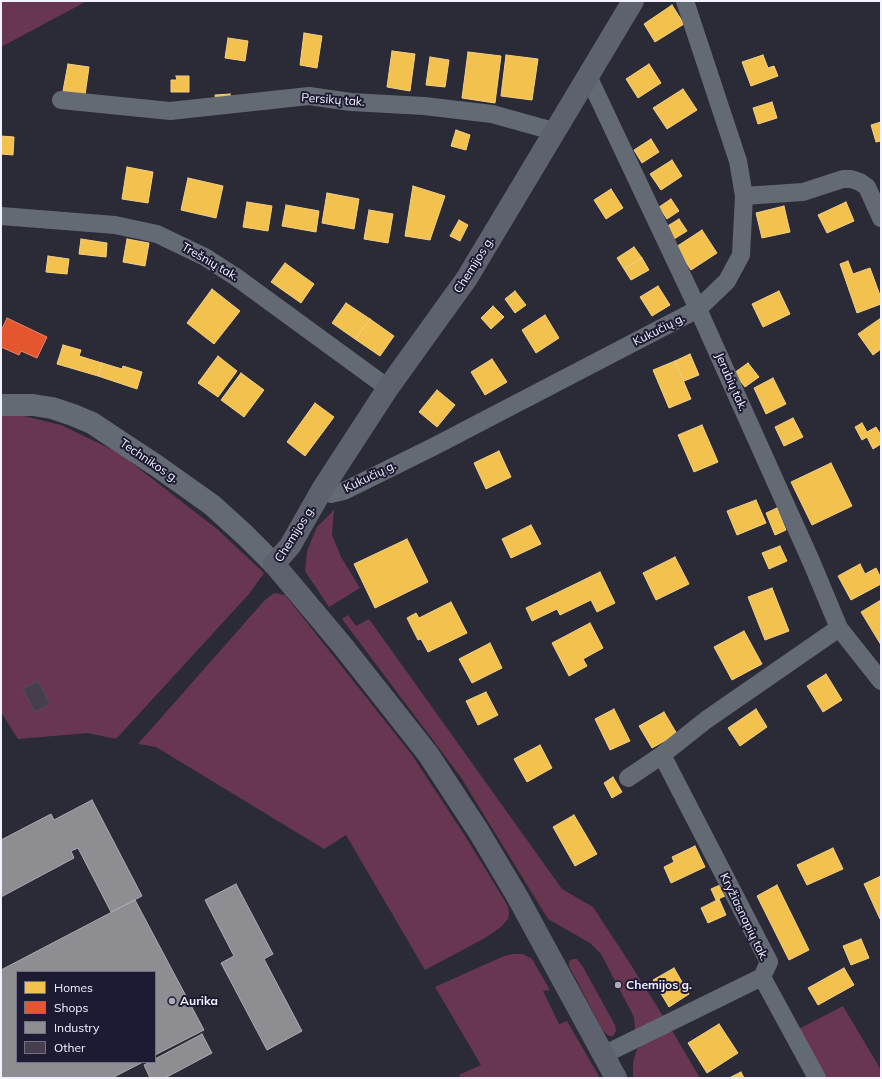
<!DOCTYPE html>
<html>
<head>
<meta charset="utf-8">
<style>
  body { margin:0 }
  #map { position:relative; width:882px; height:1079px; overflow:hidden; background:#2b2a37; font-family:Mulish,sans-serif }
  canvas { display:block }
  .frame { position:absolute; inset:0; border:2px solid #f1f1ff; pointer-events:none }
  .legend { position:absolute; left:16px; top:971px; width:140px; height:92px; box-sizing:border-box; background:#1d1b33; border:1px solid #727185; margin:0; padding:5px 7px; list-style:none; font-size:12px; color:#f1f1ff }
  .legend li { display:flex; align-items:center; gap:8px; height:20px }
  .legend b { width:20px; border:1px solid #727185 }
</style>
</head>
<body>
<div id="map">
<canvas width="882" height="1079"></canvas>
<div class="frame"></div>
<ul class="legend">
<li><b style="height:11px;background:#f2c14e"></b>Homes</li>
<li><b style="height:11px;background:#e4572e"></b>Shops</li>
<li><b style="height:11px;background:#8d8d92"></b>Industry</li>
<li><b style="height:11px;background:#463d4d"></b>Other</li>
</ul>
</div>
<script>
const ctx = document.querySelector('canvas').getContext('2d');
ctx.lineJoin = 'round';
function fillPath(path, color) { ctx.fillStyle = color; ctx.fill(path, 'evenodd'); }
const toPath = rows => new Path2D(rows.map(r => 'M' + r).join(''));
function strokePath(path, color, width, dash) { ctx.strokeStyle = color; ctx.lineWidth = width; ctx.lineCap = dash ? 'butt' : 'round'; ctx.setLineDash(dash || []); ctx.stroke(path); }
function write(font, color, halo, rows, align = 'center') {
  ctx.font = font + ' Mulish,sans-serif'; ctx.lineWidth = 4; ctx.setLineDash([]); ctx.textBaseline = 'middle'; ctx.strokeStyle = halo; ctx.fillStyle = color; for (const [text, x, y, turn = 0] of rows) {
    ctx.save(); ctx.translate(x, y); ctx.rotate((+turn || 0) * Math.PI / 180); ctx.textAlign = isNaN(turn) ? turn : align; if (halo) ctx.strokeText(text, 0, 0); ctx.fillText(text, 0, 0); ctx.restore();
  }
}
fillPath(toPath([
  [1,1,87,1,1,47],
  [1,416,24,416,61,425,119,453,217,529,264,573,249,594,116,739,88,733,18,739,1,712],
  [334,510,332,535,341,557,360,588,329,607,305,571,307,551,317,527],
  [274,593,285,595,412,755,467,839,508,906,509,914,508,919,501,927,485,938,425,970,346,835,324,849,156,747,138,744,264,601],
  [348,615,356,626,369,619,562,889,593,907,631,965,663,1016,635,1030,634,1017,601,954,590,943,548,919,460,776,342,619],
  [513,954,523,954,532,959,550,990,543,991,559,1024,567,1021,600,1078,461,1078,459,1075,481,1065,435,987,504,956],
  [573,959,577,959,583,967,615,1025,616,1031,613,1036,609,1036,603,1031,569,966,569,961],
  [843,1006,881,1070,881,1078,817,1078,791,1033],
  [671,1029,700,1078,633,1078,633,1062,637,1049,650,1039]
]), '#683651');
const homes = toPath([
  [672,5,684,24,655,42,644,24,672,5],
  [304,33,322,36,317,68,300,65,304,33],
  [228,38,248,41,245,61,225,58,228,38],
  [392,51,415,54,410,91,387,87,392,51],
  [468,52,501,56,495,103,462,98,468,52],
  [506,55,538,59,532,100,501,96,506,55],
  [763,55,768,68,774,66,778,76,751,86,742,62,763,55],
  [430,57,449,60,445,87,426,85,430,57],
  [68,64,89,67,85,95,63,91,68,64],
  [649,64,661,83,638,98,626,79,649,64],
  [176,76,189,76,189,92,171,92,171,80,177,80,176,76],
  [683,89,697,110,667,129,653,108,683,89],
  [230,94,231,100,216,101,215,95,230,94],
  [772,102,777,118,758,124,753,108,772,102],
  [881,122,881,141,876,142,871,125,881,122],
  [456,130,470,135,466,150,451,146,456,130],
  [1,136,14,137,13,155,1,154,1,136],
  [651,139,659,152,642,163,634,150,651,139],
  [672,160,682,176,661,190,650,174,672,160],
  [127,167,153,172,148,203,122,199,127,167],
  [188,178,223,186,216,218,181,210,188,178],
  [413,186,445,196,430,240,405,236,413,186],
  [611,189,623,208,606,219,594,200,611,189],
  [327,193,359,199,354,229,322,223,327,193],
  [671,199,679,211,667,219,659,207,671,199],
  [247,202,272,206,268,231,243,227,247,202],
  [846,202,854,221,827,233,818,215,846,202],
  [286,205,319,211,316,232,282,226,286,205],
  [784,206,790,232,762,238,756,213,784,206],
  [369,210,393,214,388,243,364,239,369,210],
  [679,219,687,231,674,239,666,227,679,219],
  [459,220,468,225,460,241,450,236,459,220],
  [702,230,717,253,691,270,676,247,702,230],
  [81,239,107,243,106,257,79,254,81,239],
  [127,239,149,243,145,266,123,262,127,239],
  [634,247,642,258,624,269,617,258,634,247],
  [48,256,69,259,67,274,46,272,48,256],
  [642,258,649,270,631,280,624,269,642,258],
  [848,261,853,274,870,268,881,298,881,304,857,313,840,264,848,261],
  [285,263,314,284,301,303,271,282,285,263],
  [658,286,670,305,652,316,640,297,658,286],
  [212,289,240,311,214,344,187,323,212,289],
  [515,291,526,305,515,313,505,299,515,291],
  [779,291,790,314,763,327,752,304,779,291],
  [346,303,370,319,355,339,332,323,346,303],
  [493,306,504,317,491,329,481,318,493,306],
  [545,315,559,338,536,353,522,330,545,315],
  [881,318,881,349,873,355,858,334,881,318],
  [370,319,394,336,380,356,355,339,370,319],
  [63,345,81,350,79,356,102,363,98,376,57,364,63,345],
  [690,354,699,375,684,381,675,361,690,354],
  [218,356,237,371,218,397,198,383,218,356],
  [492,359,507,382,485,395,471,372,492,359],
  [675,361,691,399,669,408,653,370,675,361],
  [102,363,122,369,123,366,142,372,137,389,98,376,102,363],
  [748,363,759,377,745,387,734,373,748,363],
  [241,373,264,390,244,417,221,400,241,373],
  [773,378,786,404,766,414,754,388,773,378],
  [437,390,455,405,437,427,419,412,437,390],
  [315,403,334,417,305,456,287,442,315,403],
  [793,418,803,437,784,446,775,427,793,418],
  [862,423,867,432,876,427,881,435,881,444,873,449,867,437,862,440,855,427,862,423],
  [702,425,718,462,694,472,678,435,702,425],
  [499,451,511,477,486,489,474,463,499,451],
  [831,463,852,506,812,525,791,482,831,463],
  [756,500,766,523,737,535,727,511,756,500],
  [777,508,786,530,775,535,766,513,777,508],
  [531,525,541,544,511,558,502,539,531,525],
  [407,539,428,582,375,608,354,564,407,539],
  [780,546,787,561,769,569,762,553,780,546],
  [675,557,689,584,656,600,643,573,675,557],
  [860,564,865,574,876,568,881,578,881,584,851,600,838,576,860,564],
  [600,572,615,603,597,612,591,600,560,615,557,609,532,621,526,608,600,572],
  [772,588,789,631,765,640,748,597,772,588],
  [881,600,881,645,861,612,881,600],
  [451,602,467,633,428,652,421,639,418,640,407,618,416,613,419,618,451,602],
  [590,623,603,648,583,659,587,666,569,676,552,643,590,623],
  [744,631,762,664,732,680,714,647,744,631],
  [490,643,502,668,472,683,459,659,490,643],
  [826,674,842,700,823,712,807,686,826,674],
  [486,692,498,715,478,725,466,701,486,692],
  [614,709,630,741,610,750,595,719,614,709],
  [756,709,767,727,740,746,728,728,756,709],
  [664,712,677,734,652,748,639,726,664,712],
  [540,745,552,768,527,782,514,759,540,745],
  [613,777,622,792,612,798,604,783,613,777],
  [574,815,597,854,575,866,553,827,574,815],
  [695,846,705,867,671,883,664,867,674,862,672,857,695,846],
  [833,848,843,869,807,885,797,865,833,848],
  [881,876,881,919,880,919,864,884,881,876],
  [720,885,725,896,716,900,711,889,720,885],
  [777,885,809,950,789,960,757,896,777,885],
  [719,899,726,915,708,923,701,908,719,899],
  [861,939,869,958,851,965,843,946,861,939],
  [674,968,689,994,669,1007,653,980,674,968],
  [844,968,854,985,818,1005,808,988,844,968],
  [719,1024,738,1053,707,1073,688,1043,719,1024],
  [741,1072,744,1078,729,1078,741,1072]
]);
fillPath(homes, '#f2c14e');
strokePath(homes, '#f2cf83', 1);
const shops = toPath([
  [7,318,47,337,37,358,21,351,19,355,1,347,1,331,7,318]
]);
fillPath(shops, '#e4572e');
strokePath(shops, '#e8856d', 1);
const industry = toPath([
  [92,800,142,896,111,912,78,848,71,851,74,858,1,897,1,840,51,814,54,820,92,800],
  [236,884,273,954,264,959,302,1031,267,1050,221,963,234,956,205,900,236,884],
  [135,900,204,1030,155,1055,155,972,17,972,17,1062,143,1062,112,1078,1,1078,1,970,135,900],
  [202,1034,212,1053,165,1078,150,1078,144,1065,150,1062,155,1062,155,1059,202,1034]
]);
fillPath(industry, '#8d8d92');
strokePath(industry, '#ababb3', 1);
const building = toPath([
  [38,681,50,704,35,712,23,689,38,681]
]);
fillPath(building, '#463d4d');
strokePath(building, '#524f5a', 1);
strokePath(toPath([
  [588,76,698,309,811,561,839,628,881,681],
  [61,100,170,111,309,96,351,102,424,106,492,114,546,129,554,132],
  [744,196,803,192,843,179,851,179,860,182,867,187,881,218],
  [1,216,115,225,157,234,205,257,236,277,388,388],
  [323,488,331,494,344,491,433,447,698,309,727,281,741,255,744,196,738,161,685,1],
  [662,755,769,962,762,977,817,1078],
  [628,778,662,755,706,720,839,628],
  [603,1055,762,977]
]), '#646a73', 18);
strokePath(toPath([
  [1,405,33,405,52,408,73,415,92,423,157,466,212,505,245,535,274,564]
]), '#646a73', 22);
strokePath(toPath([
  [616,1078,517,896,479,832,428,754,342,645,274,564,290,546,323,488,388,388,467,278,633,1]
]), '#5e626e', 22);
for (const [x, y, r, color] of [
  [618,985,4,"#acabb9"],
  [172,1001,4,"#acabb9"]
]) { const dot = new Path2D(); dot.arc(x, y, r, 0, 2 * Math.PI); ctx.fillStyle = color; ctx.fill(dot); strokePath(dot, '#1d1b33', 1.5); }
write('12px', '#f1f1ff', '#1d1b33', [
  ["Persikų tak.",333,100,4],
  ["Trešnių tak.",210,262,30],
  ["Chemijos g.",474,265,-58],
  ["Kukučių g.",659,330,-27],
  ["Jerubių tak.",731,382,66],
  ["Technikos g.",149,461,34],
  ["Kukučių g.",370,477,-26],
  ["Chemijos g.",295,534,-58],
  ["Kryžiasnapių tak.",744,917,64]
]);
write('bold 12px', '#f1f1ff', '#1d1b33', [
  ["Chemijos g.",626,985],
  ["Aurika",180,1001]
], 'left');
</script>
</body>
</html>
